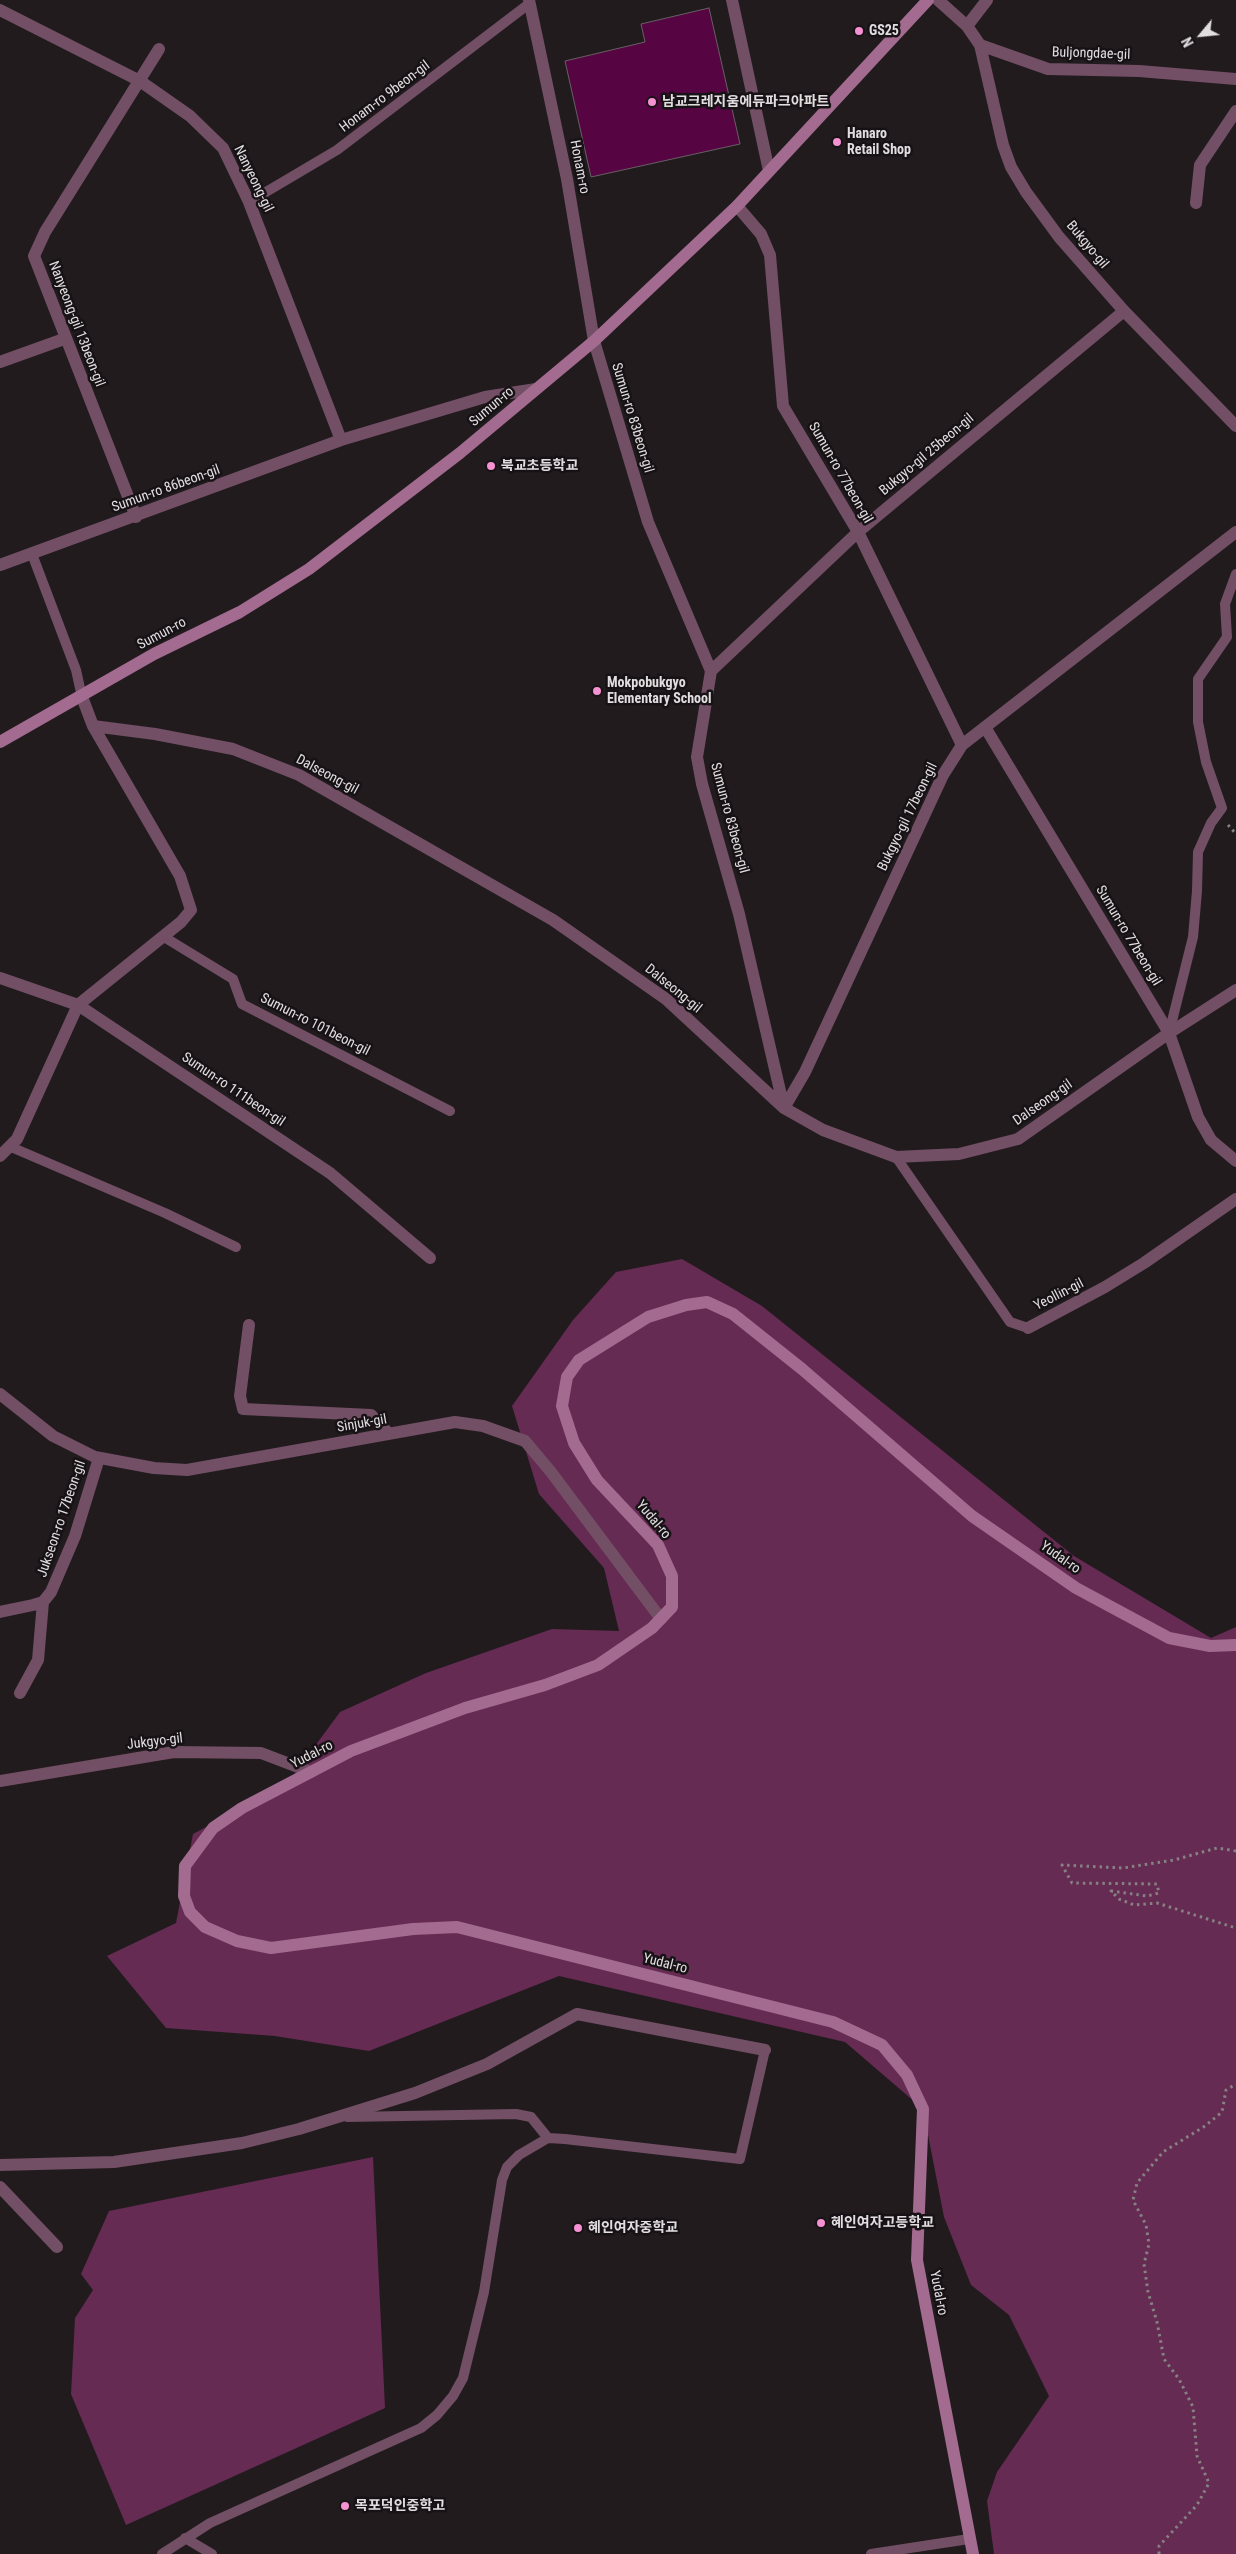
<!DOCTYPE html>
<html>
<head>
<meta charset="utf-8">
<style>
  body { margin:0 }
  #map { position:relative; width:1236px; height:2554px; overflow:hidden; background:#211b1e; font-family:"Roboto Condensed",sans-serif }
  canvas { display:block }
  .north { position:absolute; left:1176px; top:10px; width:50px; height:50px; -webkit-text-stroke:4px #171215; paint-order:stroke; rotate:242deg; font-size:14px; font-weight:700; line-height:20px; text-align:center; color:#e2dee0 }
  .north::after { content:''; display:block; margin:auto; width:18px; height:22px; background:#e2dee0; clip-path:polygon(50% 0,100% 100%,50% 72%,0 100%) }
</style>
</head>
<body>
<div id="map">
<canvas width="1236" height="2554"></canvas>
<div class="north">N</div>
</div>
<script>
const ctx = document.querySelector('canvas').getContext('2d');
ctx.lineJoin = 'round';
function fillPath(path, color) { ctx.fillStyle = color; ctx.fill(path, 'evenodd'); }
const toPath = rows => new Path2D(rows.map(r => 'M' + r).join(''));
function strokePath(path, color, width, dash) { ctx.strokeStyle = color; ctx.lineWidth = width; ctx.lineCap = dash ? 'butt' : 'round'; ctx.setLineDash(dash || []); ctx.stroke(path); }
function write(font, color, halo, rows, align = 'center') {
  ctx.font = font + ' "Roboto Condensed","Noto Sans KR",sans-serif'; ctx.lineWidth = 5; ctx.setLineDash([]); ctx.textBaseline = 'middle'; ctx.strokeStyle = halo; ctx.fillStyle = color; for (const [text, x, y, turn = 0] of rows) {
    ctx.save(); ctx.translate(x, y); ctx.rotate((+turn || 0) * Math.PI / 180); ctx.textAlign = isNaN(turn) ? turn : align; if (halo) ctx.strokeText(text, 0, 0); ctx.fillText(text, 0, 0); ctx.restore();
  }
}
fillPath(toPath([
  [682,1259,762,1306,1074,1556,1211,1638,1236,1627,1236,2554,994,2554,987,2501,997,2472,1049,2396,1009,2315,971,2285,944,2217,923,2109,845,2042,559,1976,369,2051,275,2036,166,2028,107,1956,176,1923,193,1834,287,1784,340,1712,426,1673,552,1629,619,1631,604,1568,539,1494,512,1406,573,1320,616,1272],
  [373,2157,385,2408,126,2525,71,2394,75,2318,93,2290,81,2274,109,2211]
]), '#652b52');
const building = toPath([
  [709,8,740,144,591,177,565,61,645,42,641,24,709,8]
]);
fillPath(building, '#560542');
strokePath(building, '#676064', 1);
strokePath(toPath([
  [1228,825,1236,834],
  [1236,1851,1217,1848,1174,1860,1123,1868,1062,1865,1072,1883,1157,1884,1159,1893,1147,1896,1111,1891,1119,1899,1134,1905,1157,1903,1236,1928],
  [1159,2554,1159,2546,1197,2505,1209,2483,1197,2456,1193,2407,1179,2379,1164,2359,1157,2322,1148,2292,1144,2264,1149,2244,1146,2225,1133,2200,1137,2183,1163,2152,1205,2126,1222,2112,1226,2090,1236,2084]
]), '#868183', 3, [2.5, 4]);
strokePath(toPath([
  [249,202,337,150,530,3],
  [32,554,76,670,82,697],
  [164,937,233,979,242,1004,450,1111],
  [1169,1033,1193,937,1197,891,1198,852,1211,823,1222,808,1206,762,1198,722,1198,679,1227,637,1225,604,1236,574],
  [11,1147,165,1213,236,1247],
  [896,1157,1010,1322,1028,1328],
  [347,2117,516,2114,531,2117,548,2138],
  [185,2538,212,2554],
  [162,2554,210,2523,421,2428,437,2415,453,2396,463,2378,484,2292,502,2180,507,2167,519,2155,548,2138,565,2139,740,2159,765,2050],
  [871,2554,969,2539]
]), '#724f65', 10);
strokePath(toPath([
  [529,0,567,179,594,341,648,522,711,671,697,757,702,784,739,914,784,1108],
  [732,0,769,171],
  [938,0,967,26,980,45,1048,69,1139,71,1236,79],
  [0,10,140,81,190,116,223,148,249,202,341,440],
  [967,26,987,0],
  [980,45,1003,145,1011,167,1026,192,1059,237,1124,311,1236,426],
  [1196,203,1200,165,1236,111],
  [737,206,761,234,770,255,783,406,858,532,962,745],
  [0,362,64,339],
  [136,517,34,256,45,232,159,49],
  [0,565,341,440,485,397,536,389],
  [711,671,858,532,1124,311],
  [82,697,93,726,155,734,233,749,299,775,553,920,666,999,784,1108,823,1130,896,1157,959,1154,1018,1139,1169,1033,1236,990],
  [985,727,1169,1033,1198,1117,1211,1140,1236,1161],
  [0,978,78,1005,330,1173,430,1258],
  [784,1108,805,1072,943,775,962,745,1236,532],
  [0,1156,17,1139,78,1005,181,922,191,910,180,876,93,726],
  [249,1325,240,1396,243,1409,371,1415,389,1434],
  [1028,1328,1105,1287,1144,1263,1236,1199],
  [0,1394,53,1436,95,1457,154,1468,187,1470,455,1422,483,1426,525,1441,551,1472,661,1619],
  [0,1612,33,1605,43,1602,51,1592,75,1536,99,1458],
  [20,1693,38,1660,43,1602],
  [0,1781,174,1752,261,1753,311,1772],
  [0,2165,114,2162,242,2143,299,2129,415,2093,487,2064,577,2014,765,2050],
  [0,2187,57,2247]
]), '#724f65', 12);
strokePath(toPath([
  [0,742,154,654,240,612,309,569,460,453,594,341,737,206,928,0],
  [973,2554,917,2260,923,2109,907,2075,882,2045,833,2022,457,1927,413,1929,271,1948,237,1941,205,1927,190,1912,184,1896,185,1866,213,1828,242,1808,351,1751,465,1708,545,1685,598,1665,652,1628,672,1607,672,1576,658,1545,597,1480,574,1443,562,1406,567,1377,579,1360,648,1317,686,1305,707,1302,733,1314,802,1369,972,1516,1076,1588,1169,1638,1210,1646,1236,1645]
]), '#a36b8f', 12);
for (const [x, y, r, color] of [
  [859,31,5,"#f591d2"],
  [652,102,5,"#f591d2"],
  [837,142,5,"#f591d2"],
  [491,466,5,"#f591d2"],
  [597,691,5,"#f591d2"],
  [821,2223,5,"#f591d2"],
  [578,2228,5,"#f591d2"],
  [345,2506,5,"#f591d2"]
]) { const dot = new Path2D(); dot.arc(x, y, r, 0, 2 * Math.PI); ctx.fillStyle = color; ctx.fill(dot); strokePath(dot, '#171215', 2); }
write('bold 14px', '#e2dee0', '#171215', [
  ["GS25",869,31],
  ["남교크레지움에듀파크아파트",662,102],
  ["Hanaro",847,134],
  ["Retail Shop",847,150],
  ["북교초등학교",501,466],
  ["Mokpobukgyo",607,683],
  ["Elementary School",607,699],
  ["혜인여자고등학교",831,2223],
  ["혜인여자중학교",588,2228],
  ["목포덕인중학고",355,2506]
], 'left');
write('14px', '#e2dee0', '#171215', [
  ["Buljongdae-gil",1091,54,2],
  ["Honam-ro 9beon-gil",385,97,-37],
  ["Honam-ro",579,167,79],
  ["Nanyeong-gil",253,179,64],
  ["Bukgyo-gil",1087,245,50],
  ["Nanyeong-gil 13beon-gil",76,324,69],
  ["Sumun-ro",492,407,-40],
  ["Sumun-ro 83beon-gil",632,418,73],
  ["Bukgyo-gil 25beon-gil",927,455,-40],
  ["Sumun-ro 77beon-gil",840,473,60],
  ["Sumun-ro 86beon-gil",166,489,-20],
  ["Sumun-ro",162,634,-28],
  ["Dalseong-gil",327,775,28],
  ["Bukgyo-gil 17beon-gil",908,817,-64],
  ["Sumun-ro 83beon-gil",729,818,75],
  ["Sumun-ro 77beon-gil",1128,936,59],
  ["Dalseong-gil",673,989,39],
  ["Sumun-ro 101beon-gil",315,1025,27],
  ["Sumun-ro 111beon-gil",233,1090,34],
  ["Dalseong-gil",1043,1103,-35],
  ["Yeollin-gil",1059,1295,-27],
  ["Sinjuk-gil",362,1424,-10],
  ["Jukseon-ro 17beon-gil",62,1519,-71],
  ["Yudal-ro",653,1520,50],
  ["Yudal-ro",1060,1558,35],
  ["Jukgyo-gil",155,1742,-7],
  ["Yudal-ro",312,1755,-27],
  ["Yudal-ro",665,1964,14],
  ["Yudal-ro",938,2293,79]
]);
</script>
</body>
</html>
